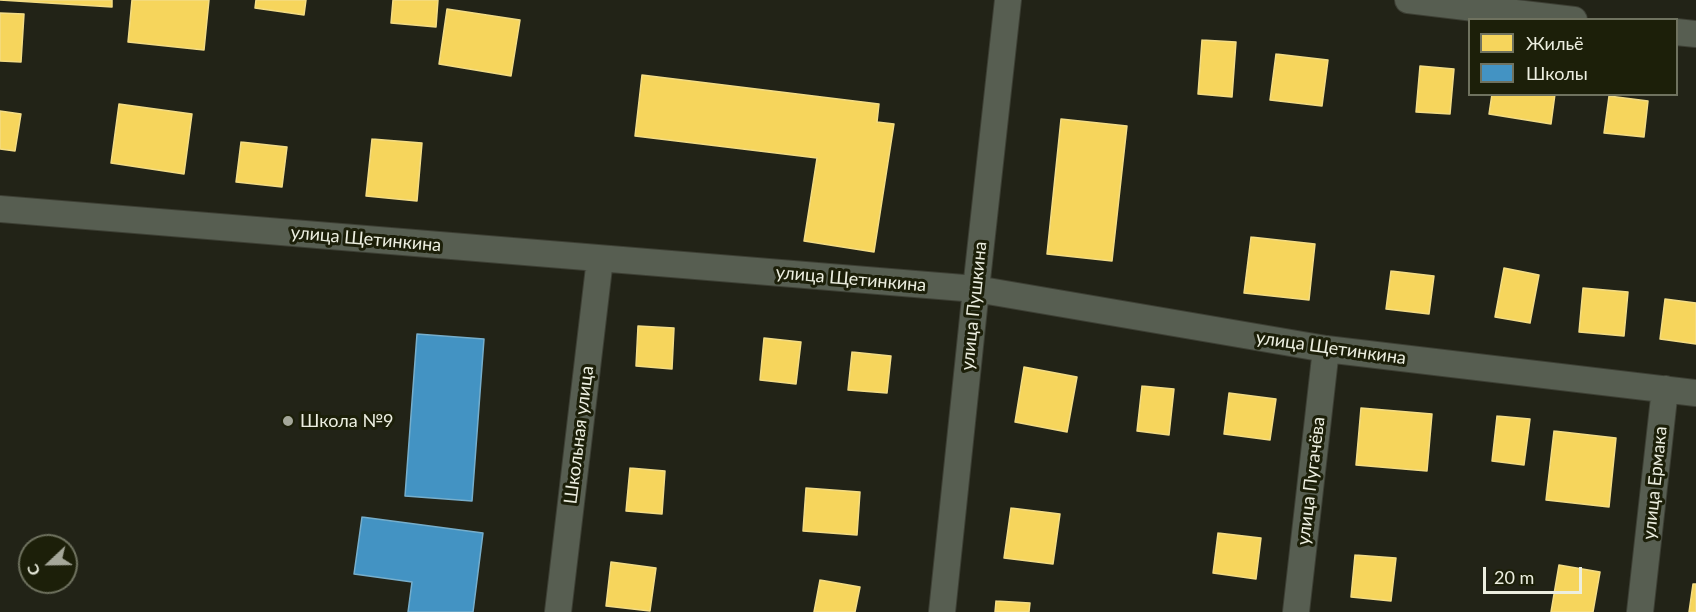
<!DOCTYPE html>
<html>
<head>
<meta charset="utf-8">
<style>
  body { margin:0 }
  #map { position:relative; width:1696px; height:612px; overflow:hidden; background:#222317; font-family:Lato,sans-serif }
  canvas { display:block }
  .legend { position:absolute; left:1468px; top:18px; width:210px; height:78px; box-sizing:border-box; background:#1c1f09; border:2px solid #6f725f; margin:0; padding:8px 10px; list-style:none; font-size:18px; color:#eceee0 }
  .legend li { display:flex; align-items:center; gap:12px; height:30px }
  .legend b { width:30px; border:2px solid #6f725f }
  .north { position:absolute; left:18px; top:534px; width:60px; height:60px; box-sizing:border-box; background:#1c1f09; border:2px solid #6f725f; border-radius:50%; rotate:248deg; font-size:16px; font-weight:700; line-height:24px; text-align:center; color:#eceee0 }
  .north::after { content:''; display:block; margin:auto; width:21px; height:27px; background:#a5a79a; clip-path:polygon(50% 0,100% 100%,50% 72%,0 100%) }
  .scale { position:absolute; left:1483px; top:567px; width:99px; height:27px; box-sizing:border-box; border:3px solid #eceee0; border-top:0; padding-left:8px; font-size:18px; line-height:21px; white-space:nowrap; color:#eceee0; -webkit-text-stroke:4px #1c1f09; paint-order:stroke }
</style>
</head>
<body>
<div id="map">
<canvas width="1696" height="612"></canvas>
<ul class="legend">
<li><b style="height:16px;background:#f6d55c"></b>Жильё</li>
<li><b style="height:16px;background:#4393c3"></b>Школы</li>
</ul>
<div class="north">С</div>
<div class="scale">20 m</div>
</div>
<script>
const ctx = document.querySelector('canvas').getContext('2d');
ctx.lineJoin = 'round';
function fillPath(path, color) { ctx.fillStyle = color; ctx.fill(path, 'evenodd'); }
const toPath = rows => new Path2D(rows.map(r => 'M' + r).join(''));
function strokePath(path, color, width, dash) { ctx.strokeStyle = color; ctx.lineWidth = width; ctx.lineCap = dash ? 'butt' : 'round'; ctx.setLineDash(dash || []); ctx.stroke(path); }
function write(font, color, halo, rows, align = 'center') {
  ctx.font = font + ' Lato,sans-serif'; ctx.lineWidth = 6; ctx.setLineDash([]); ctx.textBaseline = 'middle'; ctx.strokeStyle = halo; ctx.fillStyle = color; for (const [text, x, y, turn = 0] of rows) {
    ctx.save(); ctx.translate(x, y); ctx.rotate((+turn || 0) * Math.PI / 180); ctx.textAlign = isNaN(turn) ? turn : align; if (halo) ctx.strokeText(text, 0, 0); ctx.fillText(text, 0, 0); ctx.restore();
  }
}
const homes = toPath([
  [0,0,112,0,112,7,0,0],
  [132,0,209,0,204,50,128,42,132,0],
  [256,0,306,0,304,15,255,8,256,0],
  [393,0,438,0,436,27,391,23,393,0],
  [447,9,520,20,511,76,439,64,447,9],
  [0,13,24,14,21,62,0,61,0,13],
  [1202,40,1236,42,1232,97,1198,94,1202,40],
  [1276,54,1328,60,1322,106,1270,100,1276,54],
  [1420,66,1454,69,1450,114,1416,112,1420,66],
  [642,75,879,104,877,122,894,124,874,252,804,241,817,158,635,136,642,75],
  [1492,94,1555,94,1551,124,1489,114,1492,94],
  [1609,96,1648,101,1644,137,1604,133,1609,96],
  [119,104,192,114,184,174,111,163,119,104],
  [0,111,21,114,15,151,0,149,0,111],
  [1061,119,1127,126,1112,261,1047,254,1061,119],
  [372,139,422,143,417,201,366,196,372,139],
  [241,142,287,147,282,187,236,182,241,142],
  [1251,237,1315,244,1309,300,1244,293,1251,237],
  [1504,268,1539,275,1530,323,1495,317,1504,268],
  [1391,271,1434,276,1429,314,1386,309,1391,271],
  [1583,288,1628,292,1624,336,1579,332,1583,288],
  [1665,299,1696,303,1696,344,1660,339,1665,299],
  [638,326,674,328,672,369,636,366,638,326],
  [764,338,801,342,796,384,760,380,764,338],
  [852,352,891,356,887,393,848,390,852,352],
  [1024,367,1077,377,1067,432,1015,422,1024,367],
  [1142,386,1174,389,1169,435,1137,431,1142,386],
  [1229,393,1276,399,1270,440,1224,434,1229,393],
  [1361,408,1432,414,1427,471,1356,465,1361,408],
  [1497,416,1530,419,1524,465,1492,461,1497,416],
  [1554,431,1616,438,1609,507,1546,500,1554,431],
  [630,468,665,471,662,514,626,511,630,468],
  [806,488,860,492,857,535,803,531,806,488],
  [1011,508,1060,514,1053,564,1004,558,1011,508],
  [1218,533,1261,538,1256,579,1213,573,1218,533],
  [1355,555,1396,558,1391,601,1351,597,1355,555],
  [611,562,656,568,650,611,606,606,611,562],
  [1559,565,1600,572,1593,612,1551,612,1559,565],
  [820,580,860,587,855,612,814,612,820,580],
  [1693,584,1696,584,1696,612,1689,612,1693,584],
  [996,601,1030,603,1029,612,995,612,996,601]
]);
fillPath(homes, '#f6d55c');
strokePath(homes, '#f3dc84', 1.5);
const schools = toPath([
  [417,334,484,339,472,501,405,496,417,334],
  [362,517,483,533,473,612,408,612,412,582,354,574,362,517]
]);
fillPath(schools, '#4393c3');
strokePath(schools, '#76aecc', 1.5);
const street = toPath([
  [1408,0,1574,20],
  [1676,32,1696,34],
  [0,209,976,289,1326,349,1696,393],
  [558,612,600,259],
  [942,612,976,289,1008,0],
  [1296,612,1326,349],
  [1640,612,1665,389]
]);
strokePath(street, '#3d3f34', 28);
strokePath(street, '#575e51', 26);
for (const [x, y, r, color] of [
  [288,421,6,"#a5a79a"]
]) { const dot = new Path2D(); dot.arc(x, y, r, 0, 2 * Math.PI); ctx.fillStyle = color; ctx.fill(dot); strokePath(dot, '#1c1f09', 2); }
write('18px', '#eceee0', '#1c1f09', [
  ["улица Щетинкина",366,239,5],
  ["улица Щетинкина",851,279,5],
  ["улица Пушкина",974,306,-84],
  ["улица Щетинкина",1331,348,8],
  ["Школьная улица",579,435,-83],
  ["улица Пугачёва",1311,481,-83],
  ["улица Ермака",1655,483,-84]
]);
write('18px', '#eceee0', '#1c1f09', [
  ["Школа №9",300,421]
], 'left');
</script>
</body>
</html>
